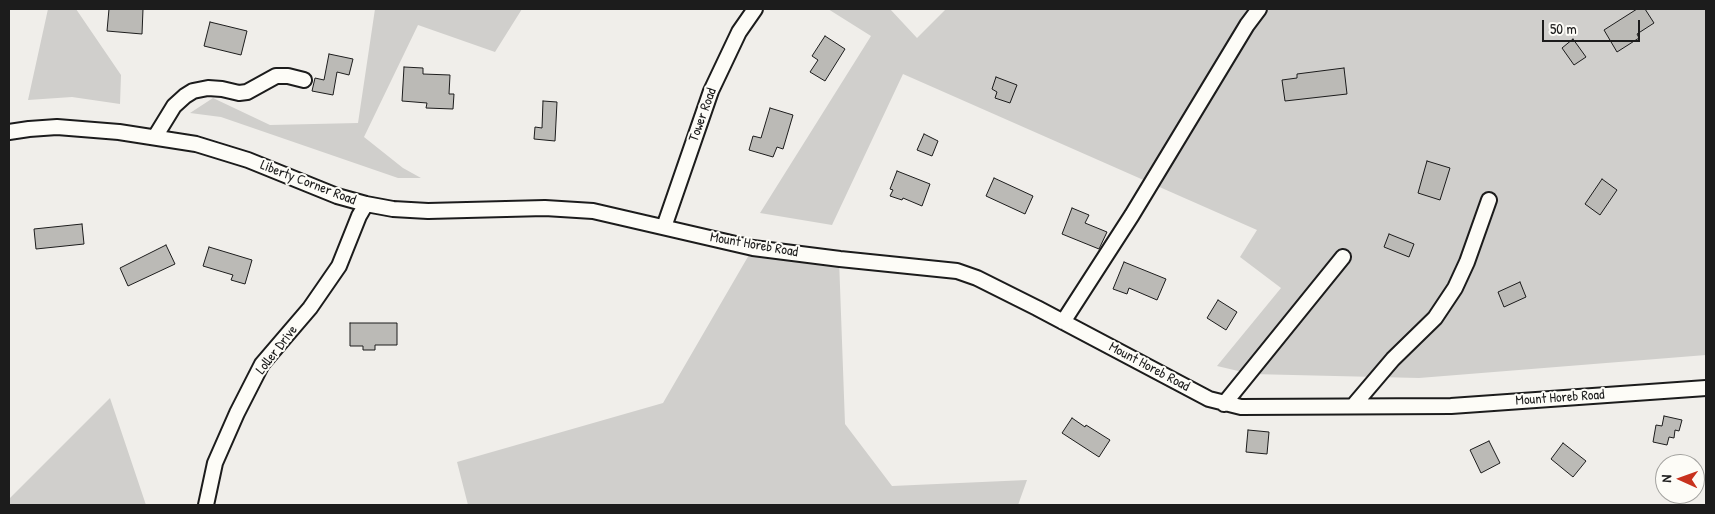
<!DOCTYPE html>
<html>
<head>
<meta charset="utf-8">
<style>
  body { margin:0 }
  #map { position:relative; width:1715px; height:514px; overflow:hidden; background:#f0eeea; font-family:"Patrick Hand",sans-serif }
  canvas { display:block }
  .frame { position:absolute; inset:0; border:10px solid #1c1c1c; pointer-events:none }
  .north { position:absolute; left:1655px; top:454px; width:50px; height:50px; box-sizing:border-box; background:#fdfcf7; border:1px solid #a3a29f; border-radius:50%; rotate:272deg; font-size:14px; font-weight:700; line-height:20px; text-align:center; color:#1c1c1c }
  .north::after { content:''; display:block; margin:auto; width:18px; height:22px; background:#c8321e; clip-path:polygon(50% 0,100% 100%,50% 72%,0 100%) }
  .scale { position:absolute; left:1542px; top:20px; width:98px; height:22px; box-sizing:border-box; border:2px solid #1c1c1c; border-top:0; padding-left:6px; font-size:15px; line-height:18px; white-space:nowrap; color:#1c1c1c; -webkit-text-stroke:4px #fdfcf7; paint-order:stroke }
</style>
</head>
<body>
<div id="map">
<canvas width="1715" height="514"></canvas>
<div class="frame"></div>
<div class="north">N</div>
<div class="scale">50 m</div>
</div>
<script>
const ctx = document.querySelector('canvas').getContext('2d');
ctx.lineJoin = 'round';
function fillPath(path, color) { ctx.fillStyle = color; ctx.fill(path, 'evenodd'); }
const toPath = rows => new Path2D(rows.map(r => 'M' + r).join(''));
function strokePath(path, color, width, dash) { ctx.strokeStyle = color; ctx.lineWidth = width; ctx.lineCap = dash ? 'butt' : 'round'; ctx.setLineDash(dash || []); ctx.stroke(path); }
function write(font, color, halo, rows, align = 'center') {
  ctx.font = font + ' "Patrick Hand",sans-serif'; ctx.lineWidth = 4; ctx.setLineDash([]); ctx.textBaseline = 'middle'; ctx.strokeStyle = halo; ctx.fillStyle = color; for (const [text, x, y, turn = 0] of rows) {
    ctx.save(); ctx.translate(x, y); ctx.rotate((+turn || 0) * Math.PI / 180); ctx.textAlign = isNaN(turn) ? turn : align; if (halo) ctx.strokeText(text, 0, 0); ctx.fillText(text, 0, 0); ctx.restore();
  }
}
fillPath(toPath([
  [48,9,76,9,121,75,120,104,72,97,28,100],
  [375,9,522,9,495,52,418,25,364,137,403,168,421,178,398,178,221,117,190,113,213,98,270,125,358,123],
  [828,9,890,9,917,38,946,9,1706,9,1706,355,1419,378,1251,374,1217,366,1281,288,1240,257,1257,230,903,74,832,225,760,213,871,36],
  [753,248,839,259,845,424,892,486,1027,480,1018,505,468,505,457,462,663,403],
  [110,398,146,505,9,505,9,499]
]), '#d0cfcc');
const building = toPath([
  [109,9,143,9,142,34,107,31,109,9],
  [1637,9,1645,9,1654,23,1637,34,1639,38,1617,52,1604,30,1637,9],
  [210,22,247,31,241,55,204,46,210,22],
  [825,36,845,49,825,81,810,72,818,60,812,56,825,36],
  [1573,39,1586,57,1574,65,1562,48,1573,39],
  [329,54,353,59,349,75,337,72,333,95,312,91,315,78,324,80,329,54],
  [404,67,423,68,423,74,450,75,449,94,454,94,453,109,426,108,427,103,402,101,404,67],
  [1344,68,1347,94,1285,101,1282,80,1297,78,1297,74,1344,68],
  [996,77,1017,85,1010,103,995,98,997,92,992,89,996,77],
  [543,101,557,102,555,141,534,139,535,127,542,128,543,101],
  [770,108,793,115,783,149,777,147,773,157,749,150,753,136,761,138,770,108],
  [924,134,938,141,932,156,917,150,924,134],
  [1427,161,1450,168,1440,200,1418,193,1427,161],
  [897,171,930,184,922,206,903,198,902,200,890,196,893,190,890,189,897,171],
  [994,178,1033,196,1025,214,986,196,994,178],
  [1602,179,1617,190,1600,215,1585,204,1602,179],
  [1072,208,1089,215,1085,223,1107,232,1099,249,1062,234,1072,208],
  [82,224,84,244,36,249,34,229,82,224],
  [1389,234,1414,244,1409,257,1384,247,1389,234],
  [166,245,175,264,128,286,120,268,166,245],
  [209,247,252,260,245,284,231,280,233,275,203,266,209,247],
  [1124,262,1166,279,1157,300,1129,288,1127,294,1113,289,1124,262],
  [1520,282,1526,297,1504,307,1498,292,1520,282],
  [1218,300,1237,312,1226,330,1207,318,1218,300],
  [350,323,397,323,397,345,375,345,375,350,363,350,363,346,350,346,350,323],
  [1664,416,1682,420,1679,431,1675,430,1674,438,1669,437,1667,445,1653,442,1656,425,1662,426,1664,416],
  [1072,418,1085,427,1086,425,1110,440,1099,457,1062,433,1072,418],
  [1248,430,1269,432,1267,454,1246,452,1248,430],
  [1489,441,1500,463,1481,473,1470,450,1489,441],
  [1563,443,1586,461,1573,477,1551,459,1563,443]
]);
fillPath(building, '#bbbab6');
strokePath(building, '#1c1c1c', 1);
const minor = toPath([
  [9,132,29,129,57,127,119,132,196,144,248,160,337,196,366,204,393,209,428,211,545,208,593,211,753,248,840,259,957,271,977,278,1037,308,1209,399,1241,407,1451,406,1706,388],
  [155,137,174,106,185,96,193,91,208,88,222,89,239,93,247,92,276,76,288,76,304,80],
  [664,227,711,91,739,32,755,9],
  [1063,322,1132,215,1247,25,1259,9],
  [1224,404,1343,257],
  [1353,406,1393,359,1435,318,1455,288,1467,262,1489,200],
  [206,505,215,463,237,413,262,364,310,308,339,266,359,216,366,204]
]);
strokePath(minor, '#1c1c1c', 18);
strokePath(minor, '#fdfcf7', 14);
write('14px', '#1c1c1c', '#fdfcf7', [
  ["Tower Road",703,115,-70],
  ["Liberty Corner Road",308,183,21],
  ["Mount Horeb Road",754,245,10],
  ["Loller Drive",277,350,-52],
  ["Mount Horeb Road",1149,367,28],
  ["Mount Horeb Road",1560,398,-4]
]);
</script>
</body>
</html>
